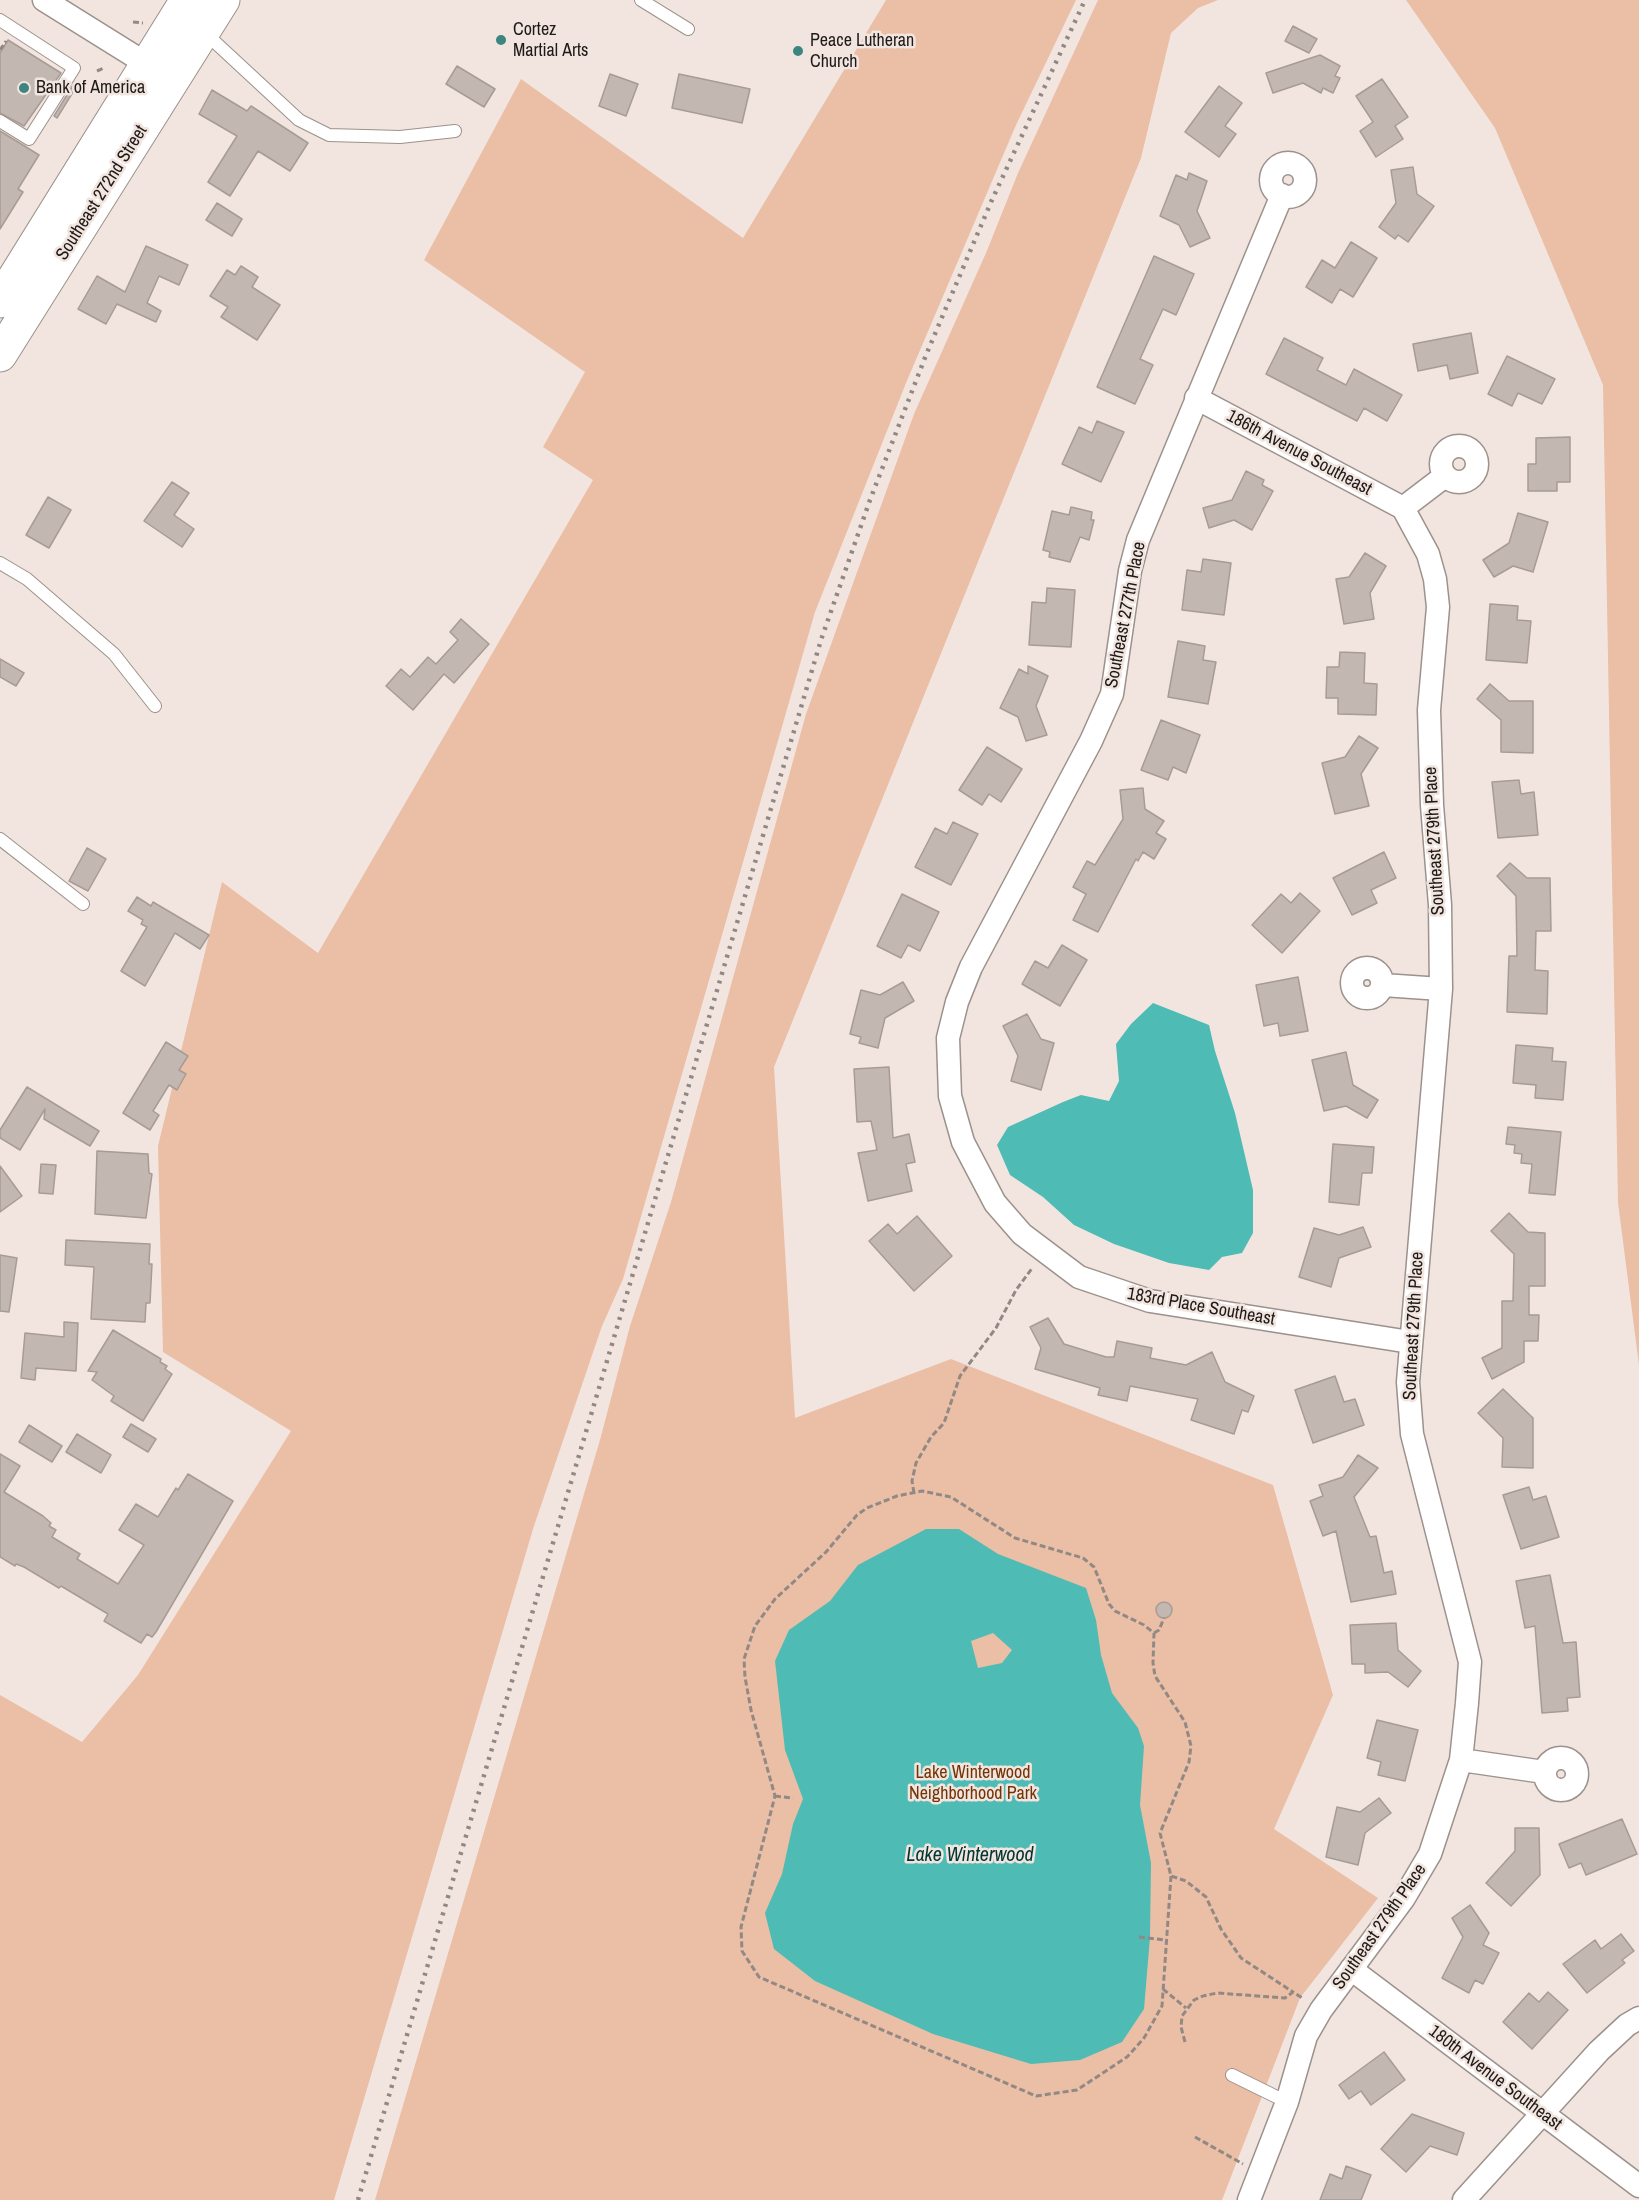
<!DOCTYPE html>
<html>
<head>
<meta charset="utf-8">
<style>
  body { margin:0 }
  canvas { display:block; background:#f2e5df }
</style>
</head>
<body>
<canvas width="1639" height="2200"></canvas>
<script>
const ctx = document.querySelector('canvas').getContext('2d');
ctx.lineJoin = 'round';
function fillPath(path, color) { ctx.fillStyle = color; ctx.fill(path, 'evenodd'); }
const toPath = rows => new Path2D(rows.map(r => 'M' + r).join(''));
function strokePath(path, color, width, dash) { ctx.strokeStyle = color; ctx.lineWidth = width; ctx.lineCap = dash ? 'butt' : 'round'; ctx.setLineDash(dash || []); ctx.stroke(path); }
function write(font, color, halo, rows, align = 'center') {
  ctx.font = font + ' "Archivo Narrow",sans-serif'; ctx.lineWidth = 5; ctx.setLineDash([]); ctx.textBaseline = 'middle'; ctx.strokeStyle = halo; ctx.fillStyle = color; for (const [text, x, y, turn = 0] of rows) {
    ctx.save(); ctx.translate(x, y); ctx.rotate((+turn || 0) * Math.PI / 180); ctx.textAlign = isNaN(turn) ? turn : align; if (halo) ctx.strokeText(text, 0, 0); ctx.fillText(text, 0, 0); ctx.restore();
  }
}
fillPath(toPath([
  [886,0,1076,0,1016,125,906,383,815,612,623,1279,602,1326,533,1529,334,2200,0,2200,0,1695,82,1742,138,1675,291,1431,163,1352,158,1146,222,882,318,953,593,480,543,447,585,372,424,260,521,79,743,238],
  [1098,0,1218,0,1198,8,1171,33,1141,158,774,1067,795,1418,951,1359,1273,1485,1333,1695,1274,1829,1378,1898,1300,1998,1222,2200,375,2200,600,1440,630,1326,671,1202,806,714,914,414,986,253,1018,173],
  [1406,0,1639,0,1639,1365,1618,1203,1603,385,1495,128]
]), '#ebbea6');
fillPath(toPath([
  [1153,1003,1209,1025,1215,1051,1235,1113,1253,1190,1253,1233,1242,1253,1222,1257,1209,1270,1169,1263,1114,1244,1074,1225,1043,1197,1010,1175,997,1145,1008,1127,1063,1102,1081,1095,1109,1101,1119,1081,1116,1044,1131,1024],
  [926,1529,959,1529,998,1554,1086,1588,1096,1620,1101,1655,1112,1693,1138,1728,1144,1746,1140,1805,1151,1863,1150,1937,1144,2009,1122,2042,1080,2060,1031,2064,933,2034,815,1981,774,1949,765,1913,782,1874,793,1824,803,1799,785,1750,775,1661,789,1630,830,1601,858,1565],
  [993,1633,1012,1650,1002,1663,978,1668,971,1641]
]), '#4fbbb5');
const building = toPath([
  [1293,26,1317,39,1309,53,1285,41,1293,26],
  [8,40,61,73,24,126,0,113,0,53,8,40],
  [1320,55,1340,66,1335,76,1340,78,1333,93,1323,88,1321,93,1303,83,1273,93,1266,73,1320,55],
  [457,66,495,89,484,107,446,84,457,66],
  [610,74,638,84,626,116,599,106,610,74],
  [679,74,750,89,742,123,672,108,679,74],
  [1382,79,1408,117,1395,126,1403,139,1376,157,1360,131,1373,122,1356,96,1382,79],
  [75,82,78,84,57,118,54,116,75,82],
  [1219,86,1242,103,1225,126,1236,134,1219,157,1185,132,1219,86],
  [212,90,247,111,251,106,308,143,290,171,258,151,230,196,208,182,237,136,199,114,212,90],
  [0,131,39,155,18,189,23,192,0,229,0,131],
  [1413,167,1417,194,1434,206,1408,242,1398,235,1395,239,1379,227,1396,203,1391,170,1413,167],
  [1189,173,1207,181,1197,211,1210,238,1190,247,1179,225,1160,216,1176,175,1187,180,1189,173],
  [217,203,242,219,232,236,206,220,217,203],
  [1351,242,1377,258,1353,297,1340,289,1332,303,1306,287,1322,260,1335,268,1351,242],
  [146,246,188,265,179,285,159,276,147,303,161,311,156,322,117,304,106,324,78,309,97,276,125,292,146,246],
  [1154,256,1194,274,1176,315,1163,309,1140,359,1153,365,1135,404,1097,387,1154,256],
  [241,266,258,277,252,287,280,305,257,340,221,317,228,307,210,296,227,270,235,275,241,266],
  [1471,333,1478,373,1450,379,1447,365,1418,371,1413,344,1471,333],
  [1284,338,1323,358,1317,370,1346,385,1354,369,1402,395,1387,421,1364,408,1357,421,1266,374,1284,338],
  [1507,356,1555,379,1542,404,1518,393,1512,406,1488,394,1507,356],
  [1097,421,1124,432,1101,482,1062,464,1079,427,1092,433,1097,421],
  [1570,437,1570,482,1557,482,1557,491,1528,491,1528,464,1536,464,1536,438,1570,437],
  [1246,471,1264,480,1262,485,1273,491,1252,530,1234,520,1209,528,1203,508,1232,500,1246,471],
  [172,482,189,493,174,515,194,529,182,547,144,521,172,482],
  [48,497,71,510,49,548,26,535,48,497],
  [1071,507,1092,512,1091,520,1094,520,1089,540,1080,537,1070,562,1049,557,1050,552,1043,550,1052,511,1069,515,1071,507],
  [1518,513,1548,522,1533,572,1513,566,1494,577,1483,560,1509,543,1518,513],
  [1365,553,1386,566,1370,593,1374,619,1344,624,1336,579,1349,577,1365,553],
  [1203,559,1231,563,1224,615,1182,610,1187,570,1201,572,1203,559],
  [1047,588,1075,590,1071,647,1029,645,1032,602,1046,603,1047,588],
  [1490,604,1518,606,1517,620,1531,621,1527,663,1486,660,1490,604],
  [461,619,489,644,454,683,444,674,413,710,386,686,401,669,410,677,428,657,436,664,458,640,450,632,461,619],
  [1178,641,1205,646,1203,660,1216,662,1208,704,1168,697,1178,641],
  [1340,652,1365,653,1364,683,1377,684,1376,715,1338,714,1338,698,1326,698,1327,667,1339,667,1340,652],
  [0,659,24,673,16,686,0,677,0,659],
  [1028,666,1048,676,1036,706,1047,735,1026,741,1018,717,1000,708,1019,669,1028,674,1028,666],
  [1490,684,1509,701,1533,701,1533,753,1501,752,1501,720,1477,699,1490,684],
  [1161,720,1200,735,1186,773,1173,767,1168,780,1141,770,1161,720],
  [1359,736,1378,748,1361,774,1369,806,1335,814,1322,763,1345,757,1359,736],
  [987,747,1022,769,1001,802,989,794,982,805,959,790,987,747],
  [1519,780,1521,794,1534,792,1538,835,1498,838,1492,782,1519,780],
  [1143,788,1145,809,1164,821,1156,833,1166,839,1154,859,1143,852,1138,861,1136,859,1098,932,1073,920,1086,894,1073,887,1087,861,1095,865,1123,819,1120,790,1143,788],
  [953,822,978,834,951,885,915,867,935,828,947,834,953,822],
  [87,848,106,859,88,891,69,881,87,848],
  [1384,852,1396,878,1371,890,1377,903,1352,915,1333,878,1384,852],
  [1510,863,1527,878,1550,878,1551,931,1536,931,1535,970,1548,971,1547,1014,1507,1012,1509,956,1517,956,1516,896,1497,876,1510,863],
  [1300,893,1320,911,1282,953,1252,925,1281,894,1291,903,1300,893],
  [902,894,939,912,920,951,908,945,901,958,877,946,902,894],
  [137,897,151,906,153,902,209,935,200,949,175,933,145,986,121,971,147,927,141,924,143,920,128,911,137,897],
  [1062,945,1087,960,1060,1006,1022,984,1035,961,1048,968,1062,945],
  [1298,977,1308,1031,1280,1036,1278,1023,1264,1026,1256,985,1298,977],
  [903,982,914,1001,885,1018,878,1048,859,1043,861,1037,850,1034,861,990,880,995,903,982],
  [1027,1014,1041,1039,1054,1043,1041,1090,1011,1081,1018,1056,1003,1026,1027,1014],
  [166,1042,188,1056,179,1070,186,1074,177,1090,169,1085,153,1111,159,1115,150,1130,123,1113,166,1042],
  [1516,1045,1553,1048,1552,1061,1566,1062,1563,1100,1535,1098,1536,1085,1513,1083,1516,1045],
  [1346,1052,1353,1085,1378,1100,1367,1118,1346,1106,1324,1111,1312,1060,1346,1052],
  [889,1067,893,1138,909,1134,915,1162,906,1164,912,1191,868,1201,858,1153,877,1150,871,1121,857,1122,854,1069,889,1067],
  [27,1087,99,1131,90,1146,44,1119,45,1109,20,1150,0,1138,0,1130,27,1087],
  [1508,1127,1561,1132,1555,1195,1529,1193,1532,1164,1521,1163,1522,1154,1514,1153,1515,1145,1506,1144,1508,1127],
  [1333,1144,1374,1147,1372,1173,1362,1173,1359,1205,1329,1202,1333,1144],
  [97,1151,148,1154,149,1173,152,1174,146,1218,95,1214,97,1151],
  [41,1164,56,1165,53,1194,39,1193,41,1164],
  [0,1166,22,1196,0,1212,0,1166],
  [1509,1213,1528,1232,1545,1233,1545,1286,1529,1286,1529,1315,1539,1315,1538,1341,1524,1341,1524,1362,1492,1379,1482,1358,1502,1348,1502,1301,1513,1301,1514,1254,1491,1231,1509,1213],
  [917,1216,952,1256,914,1291,869,1241,888,1224,897,1234,917,1216],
  [1363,1227,1371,1247,1339,1258,1331,1287,1299,1277,1314,1228,1339,1235,1363,1227],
  [66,1240,150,1244,149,1264,152,1264,150,1303,146,1303,145,1322,91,1319,94,1267,65,1265,66,1240],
  [0,1255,17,1258,9,1312,0,1311,0,1255],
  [1048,1318,1064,1344,1106,1357,1114,1357,1117,1341,1152,1348,1150,1358,1186,1365,1212,1352,1225,1382,1254,1396,1248,1412,1242,1410,1234,1434,1191,1420,1198,1399,1130,1386,1127,1401,1098,1395,1100,1388,1035,1369,1041,1348,1030,1327,1048,1318],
  [64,1322,78,1323,76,1371,36,1368,35,1380,21,1378,25,1333,64,1337,64,1322],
  [113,1330,161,1359,160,1362,167,1366,165,1369,172,1374,143,1421,111,1401,114,1396,92,1380,97,1372,88,1371,113,1330],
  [1335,1376,1344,1402,1355,1399,1364,1425,1313,1443,1295,1390,1335,1376],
  [1503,1389,1533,1418,1533,1468,1502,1467,1503,1438,1478,1413,1503,1389],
  [131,1424,156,1439,148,1452,123,1437,131,1424],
  [29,1425,62,1446,52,1462,19,1442,29,1425],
  [77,1434,111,1455,101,1473,66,1452,77,1434],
  [0,1454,20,1466,4,1492,43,1516,51,1523,49,1526,56,1530,52,1537,80,1554,77,1559,118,1584,144,1545,119,1530,136,1504,158,1517,176,1488,178,1490,188,1474,233,1501,156,1632,152,1637,147,1634,141,1643,104,1621,108,1614,61,1586,59,1588,24,1567,16,1564,15,1566,0,1557,0,1454],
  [1358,1455,1378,1468,1354,1497,1370,1537,1376,1536,1384,1573,1392,1571,1396,1594,1351,1602,1336,1531,1323,1536,1310,1501,1323,1496,1319,1485,1343,1477,1358,1455],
  [1529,1487,1533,1500,1546,1496,1559,1537,1521,1549,1503,1495,1529,1487],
  [1550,1575,1563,1643,1576,1642,1580,1697,1567,1698,1568,1711,1542,1713,1535,1626,1525,1628,1516,1581,1550,1575],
  '1156 1610a8 8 0 1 1 16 0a8 8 0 1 1-16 0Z',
  [1396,1623,1398,1650,1421,1671,1408,1687,1388,1672,1365,1673,1365,1664,1352,1664,1350,1625,1396,1623],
  [1377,1720,1418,1730,1405,1781,1378,1775,1381,1762,1367,1758,1377,1720],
  [1379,1798,1391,1813,1365,1833,1358,1865,1326,1857,1337,1807,1360,1812,1379,1798],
  [1622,1819,1637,1854,1586,1875,1581,1863,1569,1868,1559,1844,1622,1819],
  [1515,1828,1539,1828,1540,1875,1511,1906,1486,1883,1515,1851,1515,1828],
  [1470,1905,1489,1933,1483,1945,1499,1953,1483,1984,1475,1980,1469,1993,1442,1978,1463,1937,1452,1918,1470,1905],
  [1621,1934,1634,1951,1622,1960,1625,1963,1587,1993,1563,1964,1595,1940,1601,1949,1621,1934],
  [1548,1992,1568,2010,1532,2049,1503,2022,1529,1993,1539,2002,1548,1992],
  [1384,2052,1405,2080,1371,2105,1361,2091,1349,2099,1339,2085,1384,2052],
  [1412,2114,1464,2133,1457,2155,1430,2146,1406,2172,1381,2149,1412,2114],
  [1346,2166,1371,2175,1361,2200,1320,2200,1330,2174,1342,2179,1346,2166]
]);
fillPath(building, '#c3b7b1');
strokePath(building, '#a79c95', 1.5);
const lane = toPath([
  [641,0,688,29],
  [0,20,74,68,29,139,0,121],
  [204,32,299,120,329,135,400,137,455,131],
  [0,563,27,579,114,654,155,706],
  [0,839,83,904],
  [1232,2075,1287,2102]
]);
const street = toPath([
  [44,0,158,71],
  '1271 180a17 17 0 1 1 34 0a17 17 0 1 1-34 0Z',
  [1282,195,1138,540,1130,571,1112,694,1091,741,971,967,957,1002,948,1038,950,1096,963,1142,995,1203,1022,1234,1079,1277,1150,1301,1410,1342],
  [1196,398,1403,508],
  '1441 464a18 18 0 1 1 36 0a18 18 0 1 1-36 0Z',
  [1403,508,1445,476],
  '1352 983a15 15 0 1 1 30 0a15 15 0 1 1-30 0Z',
  [1383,985,1441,989],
  '1545 1774a16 16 0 1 1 32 0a16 16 0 1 1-32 0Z',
  [1461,1760,1544,1772],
  [1351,1969,1639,2186],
  [1249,2200,1287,2102,1306,2036,1321,2010,1404,1898,1430,1854,1461,1760,1467,1703,1470,1662,1412,1434,1408,1382,1441,989,1440,905,1432,805,1429,710,1438,607,1435,579,1428,554,1403,508],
  [1464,2200,1599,2051,1627,2025,1639,2018]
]);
const primary = toPath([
  [0,301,187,0],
  [0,355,223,0]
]);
strokePath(lane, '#9c918b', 14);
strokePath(street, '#9c918b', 25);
strokePath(primary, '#9c918b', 35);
strokePath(toPath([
  [133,22,143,23],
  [0,50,6,41],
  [97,71,104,68],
  [914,1493,912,1481,916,1463,931,1437,944,1423,960,1376,996,1328,1016,1290,1033,1267],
  [1154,1633,1159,1630,1164,1618],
  [775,1796,793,1798],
  [1171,1876,1162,2006,1144,2038,1127,2057,1077,2090,1036,2096,759,1977,742,1951,741,1927,775,1796,751,1710,745,1677,744,1659,755,1626,775,1599,826,1552,857,1515,867,1508,897,1496,922,1491,951,1497,1015,1538,1083,1558,1094,1567,1109,1604,1115,1611,1144,1625,1154,1633,1153,1663,1155,1676,1185,1722,1191,1746,1189,1762,1160,1833,1171,1876,1186,1881,1206,1897,1221,1929,1241,1958,1293,1992],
  [1139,1937,1166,1940],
  [1163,1989,1186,2008],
  [1185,2042,1181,2027,1182,2016,1194,2000,1203,1996,1217,1993,1285,1998,1293,1992,1304,1999],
  [1195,2137,1243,2164]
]), '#928985', 3, [6, 3]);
strokePath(lane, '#fff', 12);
strokePath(street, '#fff', 22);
strokePath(primary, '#fff', 33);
strokePath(toPath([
  [358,2200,821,640,870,500,926,355,991,202,1085,0]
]), '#918884', 4.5, [3, 6]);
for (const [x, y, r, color] of [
  [501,40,6,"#3d8581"],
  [798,51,6,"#3d8581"],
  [24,88,6,"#3d8581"]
]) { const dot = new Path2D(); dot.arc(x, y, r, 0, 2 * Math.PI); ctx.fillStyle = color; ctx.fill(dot); strokePath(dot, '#f2e5df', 2); }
write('18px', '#1e1a18', '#f2e5df', [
  ["Cortez",513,30],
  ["Martial Arts",513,51],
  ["Peace Lutheran",810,41],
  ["Church",810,62],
  ["Bank of America",36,88]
], 'left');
write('18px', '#1e1a18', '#f2e5df', [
  ["Southeast 272nd Street",102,193,-58],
  ["186th Avenue Southeast",1299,453,28],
  ["Southeast 277th Place",1126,615,-79],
  ["Southeast 279th Place",1435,841,-93],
  ["183rd Place Southeast",1201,1307,10],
  ["Southeast 279th Place",1414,1326,-87],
  ["Southeast 279th Place",1380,1927,-55],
  ["180th Avenue Southeast",1495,2078,37]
]);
write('18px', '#733405', '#f2e5df', [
  ["Lake Winterwood",973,1773],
  ["Neighborhood Park",973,1794]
]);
write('italic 20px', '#003633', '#f2e5df', [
  ["Lake Winterwood",970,1856]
]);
</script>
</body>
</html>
